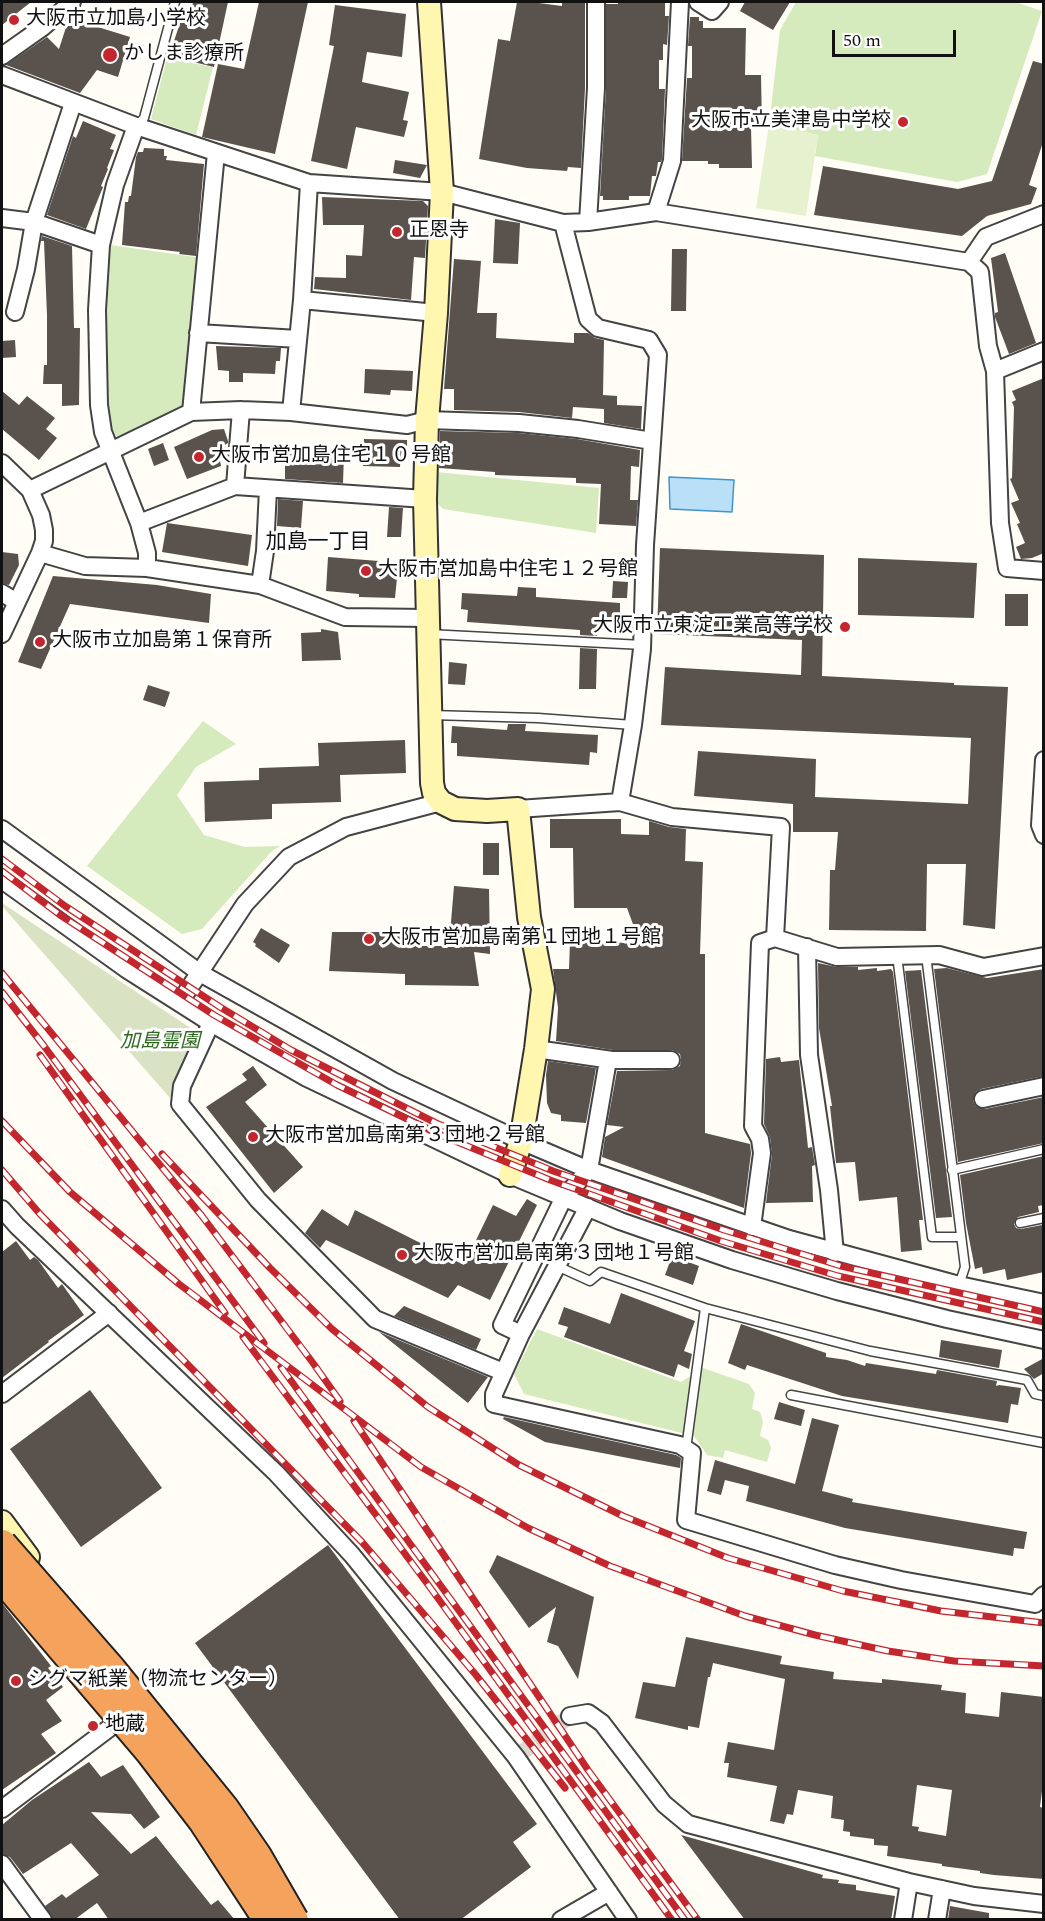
<!DOCTYPE html>
<html>
<head>
<meta charset="utf-8">
<style>
  body { margin:0 }
  #map { position:relative; width:1045px; height:1921px; overflow:hidden; background:#fffdf5; font-family:Spectral,serif }
  canvas { display:block }
  .frame { position:absolute; inset:0; border:3px solid #111; pointer-events:none }
  .scale { position:absolute; left:832px; top:30px; width:124px; height:27px; box-sizing:border-box; border:3px solid #111; border-top:0; padding-left:8px; font-size:18px; line-height:21px; white-space:nowrap; color:#111; -webkit-text-stroke:4px #fff; paint-order:stroke }
</style>
</head>
<body>
<div id="map">
<canvas width="1045" height="1921"></canvas>
<div class="frame"></div>
<div class="scale">50 m</div>
</div>
<script>
const ctx = document.querySelector('canvas').getContext('2d');
ctx.lineJoin = 'round';
function fillPath(path, color) { ctx.fillStyle = color; ctx.fill(path, 'evenodd'); }
const toPath = rows => new Path2D(rows.map(r => 'M' + r).join(''));
function strokePath(path, color, width, dash) { ctx.strokeStyle = color; ctx.lineWidth = width; ctx.lineCap = dash ? 'butt' : 'round'; ctx.setLineDash(dash || []); ctx.stroke(path); }
function write(font, color, halo, rows, align = 'center') {
  ctx.font = font + ' Spectral,"Noto Sans JP",serif'; ctx.lineWidth = 6; ctx.setLineDash([]); ctx.textBaseline = 'middle'; ctx.strokeStyle = halo; ctx.fillStyle = color; for (const [text, x, y, turn = 0] of rows) {
    ctx.save(); ctx.translate(x, y); ctx.rotate((+turn || 0) * Math.PI / 180); ctx.textAlign = isNaN(turn) ? turn : align; if (halo) ctx.strokeText(text, 0, 0); ctx.fillText(text, 0, 0); ctx.restore();
  }
}
fillPath(toPath([
  [796,2,1015,2,1042,11,987,174,957,182,815,156,818,135,769,125,780,30],
  [167,58,213,67,196,135,151,119],
  [111,245,202,258,184,405,181,411,120,439,111,431,109,423,106,290],
  [436,472,599,488,596,533,443,509,434,499],
  [203,721,236,744,196,767,177,795,204,835,245,847,280,846,271,852,202,929,182,934,87,866],
  [537,1329,681,1382,703,1368,749,1384,755,1393,752,1409,760,1412,763,1422,760,1436,768,1440,771,1448,767,1462,725,1450,723,1458,707,1455,694,1436,524,1394,514,1374]
]), '#d5ebbd');
fillPath(toPath([
  [2,903,198,1033,170,1098,2,906]
]), '#d9e3c4');
fillPath(toPath([
  [769,125,818,135,806,216,756,208]
]), '#e6f2cf');
const water = toPath([
  [669,477,734,480,732,512,670,509,669,477]
]);
fillPath(water, '#b9e0f7');
strokePath(water, '#3f96cf', 1.5);
fillPath(toPath([
  [2,2,31,2,2,25],
  [193,2,228,2,214,67,169,56,181,20,188,23],
  [259,2,308,2,275,154,202,137,218,64,244,69],
  [517,2,531,2,562,6,562,2,585,2,585,88,581,168,568,167,567,171,527,168,479,159,498,39,510,41],
  [618,2,665,2,665,16,669,16,667,45,663,44,663,60,659,60,659,89,665,89,662,159,661,162,658,162,656,176,652,176,650,196,629,196,629,200,603,200,603,196,600,196,606,89,606,4,618,4],
  [745,2,790,2,773,30,740,11],
  [335,5,406,14,402,57,367,52,362,82,409,92,403,120,408,121,404,137,356,127,347,169,311,161,334,46,329,45],
  [690,17,699,17,699,21,703,21,703,28,746,28,745,75,761,75,762,127,751,127,752,168,719,168,719,164,708,164,708,161,682,161,687,78,692,78,692,46,688,46],
  [69,18,130,37,118,77,97,70,80,93,6,65,47,37,59,49],
  [1033,61,1044,64,1044,139,1029,185,1037,188,1031,204,987,216,962,236,814,215,823,166,958,189,992,181],
  [83,121,116,135,110,149,114,150,107,168,108,169,101,186,103,187,86,229,47,215,73,136,76,138],
  [144,148,164,149,164,156,167,156,166,160,204,164,196,256,179,254,180,252,122,245,125,202,128,202,129,196,131,196,136,157,138,152,143,152],
  [395,160,427,165,420,178,393,173],
  [322,197,423,201,428,206,425,258,414,257,411,300,314,289,315,277,346,278,346,255,362,256,364,225,323,225],
  [495,219,520,223,518,264,493,263],
  [42,236,72,246,74,328,80,328,79,405,62,406,62,384,43,384,44,365,47,365,47,315,44,241,41,241],
  [672,249,687,249,686,311,671,311],
  [1005,253,1036,343,1009,354,995,317,995,313,998,312,991,258],
  [454,259,481,261,477,313,497,313,496,338,574,343,574,333,588,333,595,338,604,340,603,395,617,396,617,405,642,406,641,429,604,423,604,409,573,407,572,418,519,412,454,410,454,389,444,389],
  [15,340,16,357,2,358,2,341],
  [216,346,281,348,280,361,276,361,275,374,243,373,243,382,229,382,229,371,218,370],
  [365,369,413,371,412,391,391,390,390,395,364,393],
  [1044,378,1044,553,1032,558,1021,559,1016,547,1025,543,1017,524,1020,523,1011,503,1019,500,1010,479,1012,478,1014,407,1012,402,1016,400,1012,391],
  [2,391,19,405,27,396,55,418,46,429,57,438,39,460,2,429],
  [224,429,228,441,228,443,218,449,221,466,187,479,174,447,212,430],
  [440,431,518,433,577,439,640,450,639,467,631,466,630,500,638,500,636,526,599,524,601,484,576,483,576,478,495,475,495,472,439,468],
  [364,439,407,440,407,453,401,453,400,467,363,466],
  [163,443,169,460,154,466,148,449],
  [285,451,344,454,343,483,285,479],
  [278,499,303,501,301,528,277,526],
  [389,507,403,508,401,537,387,537],
  [167,523,252,535,248,566,162,552],
  [660,548,824,555,822,676,954,683,954,685,1008,687,995,929,963,925,966,864,927,864,926,931,829,930,830,870,835,870,838,832,793,832,793,804,694,796,698,751,816,759,815,797,968,804,971,738,661,725,665,667,801,675,802,640,657,634],
  [2,552,18,554,19,565,9,585,2,583],
  [328,557,404,563,404,579,397,578,395,598,359,597,359,594,326,591],
  [858,558,977,563,974,618,858,615],
  [53,576,157,585,211,594,209,623,70,604,41,669,18,662],
  [613,581,628,582,627,598,612,598],
  [518,587,536,588,536,597,620,603,620,617,600,619,597,636,580,635,580,630,467,622,468,610,461,609,462,593,517,596],
  [1005,594,1028,594,1028,626,1005,626],
  [321,629,338,632,341,660,302,661,301,633,321,632],
  [580,648,597,649,596,689,579,689],
  [449,662,467,664,465,685,448,684],
  [148,685,170,692,165,707,143,700],
  [508,724,526,724,525,731,598,735,597,753,590,752,589,765,457,756,457,743,451,743,452,726,507,730],
  [405,740,406,773,340,775,341,802,272,804,272,819,205,822,204,782,259,780,259,768,319,766,318,743],
  [550,819,621,819,621,834,649,835,649,821,669,827,686,829,685,861,703,862,700,954,705,954,705,1133,750,1144,751,1153,744,1208,602,1157,605,1137,624,1127,607,1125,617,1071,672,1070,680,1066,681,1059,680,1054,672,1050,613,1050,556,1041,558,1008,553,969,569,969,570,942,640,943,627,908,574,908,573,848,550,848],
  [483,843,499,843,499,875,483,875],
  [454,886,489,889,490,954,474,952,479,986,405,985,405,974,329,971,332,932,405,932,407,946,449,946],
  [261,928,290,945,279,963,255,946,256,944,253,942],
  [818,963,837,967,858,967,858,970,877,968,877,971,891,969,893,972,923,1220,919,1220,922,1250,901,1252,897,1197,859,1201,855,1162,836,1163,830,1106,832,1106,819,1028],
  [947,968,987,978,1044,969,1044,1076,981,1089,976,1092,973,1101,976,1106,985,1109,1044,1097,1044,1143,958,1162,934,969],
  [921,970,952,1217,936,1218,905,971],
  [780,1057,781,1062,799,1060,808,1148,812,1147,815,1165,812,1166,813,1202,766,1203,772,1154,770,1137,764,1124,766,1059],
  [548,1061,596,1068,586,1123,561,1121,561,1115,551,1113,547,1103,546,1075],
  [253,1066,267,1085,245,1102,303,1167,274,1193,206,1107,247,1080,242,1074],
  [1044,1156,1044,1205,1038,1206,1039,1212,1018,1217,1014,1224,1016,1228,1021,1229,1042,1225,1044,1272,1007,1280,1005,1269,983,1274,982,1267,975,1269,966,1223,960,1175],
  [527,1199,537,1205,490,1300,458,1285,448,1298,326,1240,320,1248,305,1233,322,1209,348,1226,355,1210,464,1265,493,1205,516,1216],
  [16,1241,30,1260,34,1257,38,1260,58,1288,62,1284,84,1315,48,1341,49,1342,2,1378,2,1252],
  [672,1256,699,1266,693,1285,665,1275],
  [621,1293,695,1321,684,1351,692,1354,689,1369,678,1364,674,1377,564,1337,568,1327,558,1324,564,1307,610,1324],
  [404,1306,481,1339,476,1350,394,1316],
  [741,1324,826,1353,826,1357,847,1360,865,1366,866,1363,936,1374,937,1370,997,1381,996,1386,999,1385,1021,1388,1018,1405,1011,1404,1008,1423,842,1396,747,1365,745,1370,728,1363],
  [379,1332,488,1377,468,1403],
  [941,1340,1002,1350,999,1368,939,1357],
  [1044,1358,1044,1373,1034,1379,1024,1369],
  [90,1390,162,1488,81,1547,10,1449],
  [779,1402,805,1410,801,1426,774,1419],
  [504,1417,676,1455,681,1458,680,1468,545,1442,503,1419],
  [812,1418,839,1425,822,1491,853,1499,852,1502,1027,1532,1024,1549,1014,1548,1013,1556,845,1528,746,1501,749,1486,725,1480,721,1495,707,1491,715,1460,795,1484],
  [328,1545,537,1824,513,1842,531,1867,460,1920,400,1920,195,1643],
  [497,1555,594,1597,578,1679,558,1646,547,1642,556,1607,529,1628,489,1572],
  [2,1603,51,1666,48,1668,63,1687,46,1700,62,1721,41,1734,56,1753,2,1790],
  [686,1637,782,1656,780,1664,834,1672,833,1679,882,1683,882,1679,942,1685,941,1690,966,1693,965,1713,999,1717,1001,1692,1044,1697,1044,1775,1040,1807,1044,1808,1044,1879,994,1875,980,1873,980,1871,942,1866,942,1864,887,1856,888,1846,874,1845,874,1839,850,1836,850,1832,843,1831,844,1820,831,1818,833,1796,798,1790,793,1815,787,1814,784,1824,770,1821,777,1786,727,1777,729,1763,724,1763,728,1742,774,1750,785,1679,713,1663,710,1677,708,1677,699,1728,688,1726,688,1730,635,1718,643,1682,675,1687],
  [917,1785,952,1790,946,1836,918,1831,919,1827,912,1826],
  [89,1762,101,1777,123,1765,160,1817,144,1829,131,1814,91,1812,131,1854,156,1836,211,1905,218,1900,235,1920,109,1920,97,1903,74,1920,53,1920,45,1906,62,1894,66,1898,99,1875,71,1843,23,1874,10,1857,2,1854,2,1825,32,1800],
  [681,1835,823,1875,822,1878,839,1880,838,1883,856,1885,856,1890,895,1896,891,1920,745,1920],
  [950,1906,989,1913,989,1920,948,1920]
]), '#5a524d');
strokePath(toPath([
  [516,1757,570,1716]
]), '#dbdad3', 16, [16, 8]);
const lane = toPath([
  [137,126,144,118,175,2],
  [428,634,643,645],
  [431,715,538,718,633,725],
  [897,955,932,1237,961,1237],
  [926,955,965,1267,959,1285],
  [952,1170,1044,1149],
  [1020,1223,1044,1218],
  [557,1266,590,1281,601,1272,705,1308,686,1449],
  [705,1308,870,1351,1027,1380,1035,1394,1044,1396],
  [791,1395,1044,1443]
]);
const street = toPath([
  [698,2,712,11,720,2],
  [2,56,43,27,72,2],
  [2,75,136,126,309,183,442,192,563,223,588,222,656,212,969,262,980,272,988,346,995,371,1000,523,1007,568,1044,571],
  [136,126,115,185,101,245,97,310,99,405,103,432,139,523,147,553,147,568],
  [656,212,672,161,680,2],
  [2,218,34,222,101,245],
  [588,222,596,88,596,2],
  [563,223,588,319,598,328,649,340,658,355,645,545,642,649,633,725,620,802],
  [969,262,986,237,1044,214],
  [302,300,436,313],
  [15,312,26,269,34,222,73,103],
  [198,333,298,339],
  [995,371,1044,351],
  [191,412,216,153],
  [291,412,302,300,309,183],
  [2,463,30,490,41,515,44,530,44,541,40,553,2,634],
  [235,486,241,410],
  [30,490,191,412,241,410,291,412,407,425,427,420,519,423,578,429,652,441],
  [139,523,235,486,425,499],
  [40,553,85,566,147,568,260,585,345,617,427,618],
  [260,585,265,551,268,489],
  [2,593,17,602],
  [1044,760,1040,825,1044,835],
  [518,809,620,802,672,817,781,827,775,938,837,957,939,955,983,967,1044,956],
  [2,829,200,973,393,1081,521,1141,589,1170,789,1239,959,1285,1044,1303],
  [2,880,126,969,211,1023,307,1078,510,1175,620,1221,732,1260,837,1291,947,1319,1044,1340],
  [807,947,809,1055,829,1190,835,1253],
  [180,1002,245,904,289,857,346,827,441,802],
  [211,1023,182,1086,180,1104,258,1200,375,1319,503,1372],
  [536,1049,612,1060,671,1060],
  [983,1099,1044,1086],
  [588,1207,521,1334,494,1394,494,1404,680,1445,692,1453,686,1520,835,1565,901,1580,1035,1604,1044,1595],
  [2,1209,17,1226,276,1473,352,1555,516,1757,628,1920],
  [752,1227,762,1153,760,1139,753,1126,760,943,775,938],
  [521,1334,502,1325,564,1197,589,1170,608,1060],
  [2,1394,109,1313],
  [570,1716,588,1713,602,1723,664,1804,688,1824,909,1882,974,1896,1044,1904],
  [2,1809,128,1714],
  [2,1864,43,1920],
  [561,1920,609,1892],
  [903,1920,909,1882],
  [937,1920,942,1889]
]);
const secondary = toPath([
  [429,2,442,192,436,313,427,420,425,499,432,783,434,793,441,802,455,809,487,811,518,809,529,917,543,989,536,1049,521,1141,510,1175],
  [2,1522,28,1557]
]);
strokePath(lane, '#444', 11);
strokePath(street, '#444', 20);
strokePath(secondary, '#333', 26);
strokePath(lane, '#fff', 8);
strokePath(street, '#fff', 16);
strokePath(secondary, '#fff6b0', 22);
const rail = toPath([
  [2,859,65,906,220,1007,291,1050,436,1123,553,1171,724,1230,841,1266,1044,1312],
  [2,871,60,915,214,1015,337,1085,438,1134,550,1180,721,1241,838,1276,1044,1322],
  [2,973,202,1216,313,1363,340,1401],
  [2,992,44,1046,264,1343],
  [40,1055,225,1313],
  [2,1121,70,1192,179,1284,421,1467,528,1528,610,1566,745,1616,815,1635,888,1651,954,1661,1044,1666],
  [162,1154,270,1268,332,1329,428,1407,519,1465,623,1516,728,1558,843,1591,941,1611,1044,1623],
  [2,1170,40,1214,362,1542,476,1675,565,1788],
  [243,1337,429,1586,672,1920],
  [281,1367,685,1920],
  [354,1421,588,1770,698,1920]
]);
strokePath(rail, '#c4262e', 7);
strokePath(rail, '#fff', 4.5, [14]);
const highwayBridge = toPath([
  [2,1544,112,1670,224,1808,257,1856,294,1920],
  [2,1578,150,1752,203,1821,268,1920]
]);
strokePath(highwayBridge, '#222', 32, []);
strokePath(highwayBridge, '#f5a25d', 28);
for (const [x, y, r, color] of [
  [14,20,6,"#c4262e"],
  [110,55,8,"#c4262e"],
  [903,122,6,"#c4262e"],
  [397,232,6,"#c4262e"],
  [199,457,6,"#c4262e"],
  [366,571,6,"#c4262e"],
  [845,627,6,"#c4262e"],
  [40,642,6,"#c4262e"],
  [369,939,6,"#c4262e"],
  [253,1137,6,"#c4262e"],
  [402,1255,6,"#c4262e"],
  [16,1681,6,"#c4262e"],
  [93,1726,6,"#c4262e"]
]) { const dot = new Path2D(); dot.arc(x, y, r, 0, 2 * Math.PI); ctx.fillStyle = color; ctx.fill(dot); strokePath(dot, '#fff', 2); }
write('20px', '#111', '#fff', [
  ["大阪市立加島小学校",26,20],
  ["かしま診療所",124,55],
  ["大阪市立美津島中学校",891,122,"right"],
  ["正恩寺",409,232],
  ["大阪市営加島住宅１０号館",211,457],
  ["大阪市営加島中住宅１２号館",378,571],
  ["大阪市立東淀工業高等学校",833,627,"right"],
  ["大阪市立加島第１保育所",52,642],
  ["大阪市営加島南第１団地１号館",381,939],
  ["大阪市営加島南第３団地２号館",265,1137],
  ["大阪市営加島南第３団地１号館",414,1255],
  ["シグマ紙業（物流センター）",28,1681],
  ["地蔵",105,1726]
], 'left');
write('italic 20px', '#2f6b1f', '#fff', [
  ["加島霊園",160,1043]
]);
write('21px', '#111', '#fff', [
  ["加島一丁目",318,544]
]);
</script>
</body>
</html>
